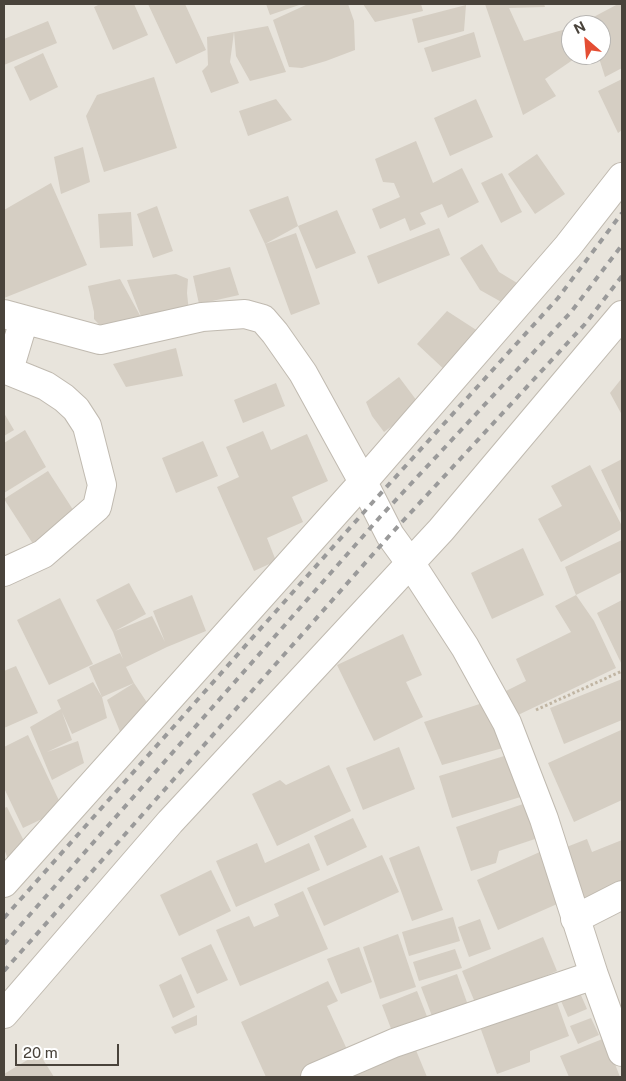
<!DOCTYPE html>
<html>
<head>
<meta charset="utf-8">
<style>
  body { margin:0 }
  #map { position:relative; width:626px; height:1081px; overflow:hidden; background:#f5f2ed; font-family:"Public Sans",sans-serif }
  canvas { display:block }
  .frame { position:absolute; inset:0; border:5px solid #49433b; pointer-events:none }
  .north { position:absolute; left:561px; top:15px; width:50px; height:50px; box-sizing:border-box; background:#fff; border:1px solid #b6b4b1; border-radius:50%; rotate:333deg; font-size:14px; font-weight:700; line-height:20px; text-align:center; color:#49433b }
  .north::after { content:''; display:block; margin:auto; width:18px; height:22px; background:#e44e34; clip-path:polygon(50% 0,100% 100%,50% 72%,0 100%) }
  .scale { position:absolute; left:15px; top:1044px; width:104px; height:22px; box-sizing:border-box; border:2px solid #49433b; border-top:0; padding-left:6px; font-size:15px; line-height:18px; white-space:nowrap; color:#49433b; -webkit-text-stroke:4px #fff; paint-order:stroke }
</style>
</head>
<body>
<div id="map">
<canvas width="626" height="1081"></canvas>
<div class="frame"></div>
<div class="north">N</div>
<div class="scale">20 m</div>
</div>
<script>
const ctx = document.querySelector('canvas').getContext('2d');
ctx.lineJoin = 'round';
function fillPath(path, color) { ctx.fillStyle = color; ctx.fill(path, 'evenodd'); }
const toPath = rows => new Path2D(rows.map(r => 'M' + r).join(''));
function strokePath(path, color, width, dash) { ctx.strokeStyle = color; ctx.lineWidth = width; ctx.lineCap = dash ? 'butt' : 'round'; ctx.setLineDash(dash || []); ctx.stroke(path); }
fillPath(toPath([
  [4,4,622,4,622,1077,4,1077],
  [571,25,601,25,601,55,571,55]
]), '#e8e4dc');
fillPath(toPath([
  [100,4,134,4,148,35,113,50,94,7],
  [148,4,185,4,206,50,176,64],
  [266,4,302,4,270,15],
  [308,4,348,4,354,21,355,50,326,61,302,68,289,67,273,20],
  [363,4,421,4,423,11,375,22],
  [485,4,544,4,545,7,509,8,524,41,566,29,571,42,571,55,576,55,577,57,545,79,556,96,523,115],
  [618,4,622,4,622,68,605,77,598,55,601,55,601,25,590,25,588,20],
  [466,5,464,31,418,43,412,19],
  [48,21,57,43,4,65,4,39],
  [268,26,286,72,250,81,236,56,234,32],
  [234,32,230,62,239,83,211,93,202,71,208,65,207,37],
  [474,32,481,57,432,72,424,48],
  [43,53,58,87,30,101,14,67],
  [154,77,177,148,104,172,86,116,97,95],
  [622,79,622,130,618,133,598,91],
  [276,99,292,120,248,136,239,111],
  [476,99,493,137,450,156,434,118],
  [416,141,433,183,462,168,479,202,448,218,442,204,420,213,426,224,410,231,405,218,380,229,372,209,400,197,394,183,383,182,375,159],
  [83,147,90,182,61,194,54,157],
  [537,154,565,194,535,214,508,174],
  [502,173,522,212,501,223,481,183],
  [51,183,87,265,4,298,4,210],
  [288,196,298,226,265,244,249,210],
  [157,206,173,251,153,258,137,214],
  [337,210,356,253,316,269,298,226],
  [131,212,133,246,100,248,98,214],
  [439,228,450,255,378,284,367,256],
  [296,233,320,304,291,315,265,244],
  [482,244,499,272,527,289,505,304,480,290,460,258],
  [230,267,239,295,199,304,193,276],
  [176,274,188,279,187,293,189,312,109,335,94,319,94,312,88,286,120,279,142,319,127,280],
  [447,311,484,335,448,373,417,344],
  [176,348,183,376,126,387,113,364],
  [399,377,420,405,384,432,372,416,366,402],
  [622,378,622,415,610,393],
  [276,383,285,406,243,423,234,400],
  [4,413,14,430,4,436],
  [25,430,46,467,4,493,4,443],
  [263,431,271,450,307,434,328,481,292,497,303,522,267,538,276,561,254,571,217,487,239,477,226,447],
  [203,441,218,476,176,493,162,458],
  [622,459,622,515,601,470],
  [590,465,622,526,622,529,561,562,538,519,562,506,551,486],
  [48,471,79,519,35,547,4,499],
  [622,540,622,572,576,595,594,621,616,668,516,716,502,693,526,681,516,659,571,632,555,606,576,595,565,567],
  [523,548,544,595,492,619,471,573],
  [129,583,146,614,115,631,152,616,165,642,153,611,192,595,206,631,167,647,126,667,134,683,148,704,121,734,107,700,134,683,102,697,107,718,72,734,62,712,72,740,47,752,78,741,84,763,52,780,30,727,61,709,57,700,93,682,102,697,89,667,120,653,123,659,113,632,96,600],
  [60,598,93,664,49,685,17,620],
  [622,600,622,665,597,613],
  [403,634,422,675,406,682,423,717,374,741,337,665],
  [16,666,38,713,4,728,4,671],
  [622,679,622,720,564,744,550,708],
  [492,700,510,746,442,765,424,722],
  [621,730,622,800,574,822,548,763],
  [28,735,63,809,23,828,4,788,4,747],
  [399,747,415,789,363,810,346,768],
  [514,753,527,795,452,818,439,776],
  [329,765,351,811,277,846,252,794,280,780,286,785],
  [526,803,538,838,499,851,496,863,471,871,456,827],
  [7,807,28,849,8,859,4,849,4,808],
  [353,818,367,847,327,866,314,836],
  [587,839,592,852,622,840,622,885,584,900,564,848],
  [257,843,265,863,309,843,320,870,236,907,216,861],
  [419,846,443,910,412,921,389,858],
  [542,851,564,901,498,930,477,880],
  [382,855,399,892,324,926,307,888],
  [211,870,231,911,179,936,160,895],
  [303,891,328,949,240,986,216,930,249,916,254,927,279,916,274,904],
  [453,917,460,941,409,956,402,932],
  [480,919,491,949,469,957,458,927],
  [398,934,416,987,380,999,363,947],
  [543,937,557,971,476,1005,462,971],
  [211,944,228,980,197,994,181,958],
  [359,947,372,982,341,994,327,959],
  [455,949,462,968,419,981,413,962],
  [181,974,195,1007,173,1018,159,985],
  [457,974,470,1011,435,1024,421,987],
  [328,981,338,1001,327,1006,350,1056,304,1077,266,1077,241,1022],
  [577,986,587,1009,568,1017,558,994],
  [417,991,430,1024,395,1039,382,1005],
  [555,997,569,1036,530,1051,530,1062,497,1074,479,1024],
  [197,1015,197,1025,175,1034,171,1027],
  [591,1018,599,1035,578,1044,570,1026],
  [605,1038,620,1077,569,1077,560,1056],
  [413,1043,427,1077,356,1077,352,1067],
  [39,1053,54,1077,4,1077,4,1074]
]), '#d5cec3');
const minor = toPath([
  [4,314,100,340,202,317,245,314,263,319,275,333,303,373,363,482,390,535,411,564,465,647,507,723,544,819,594,975,622,1052],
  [4,369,46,386,64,398,76,409,87,426,102,485,97,507,43,554,4,572],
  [9,370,24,320],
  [4,883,363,482,568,246,622,177],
  [575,919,622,895],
  [4,1014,170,822,441,530,622,315],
  [315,1077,394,1043,594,975]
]);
strokePath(minor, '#c0bab0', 30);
strokePath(toPath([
  [536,710,622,671]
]), '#c0b5a3', 3, [2.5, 2.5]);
strokePath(minor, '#fff', 28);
strokePath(toPath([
  [4,918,372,503,558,298,622,213],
  [4,944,380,517,571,312,622,245],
  [4,971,390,535,585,324,622,276]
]), '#9a9a9a', 4, [6, 6]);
</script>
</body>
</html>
